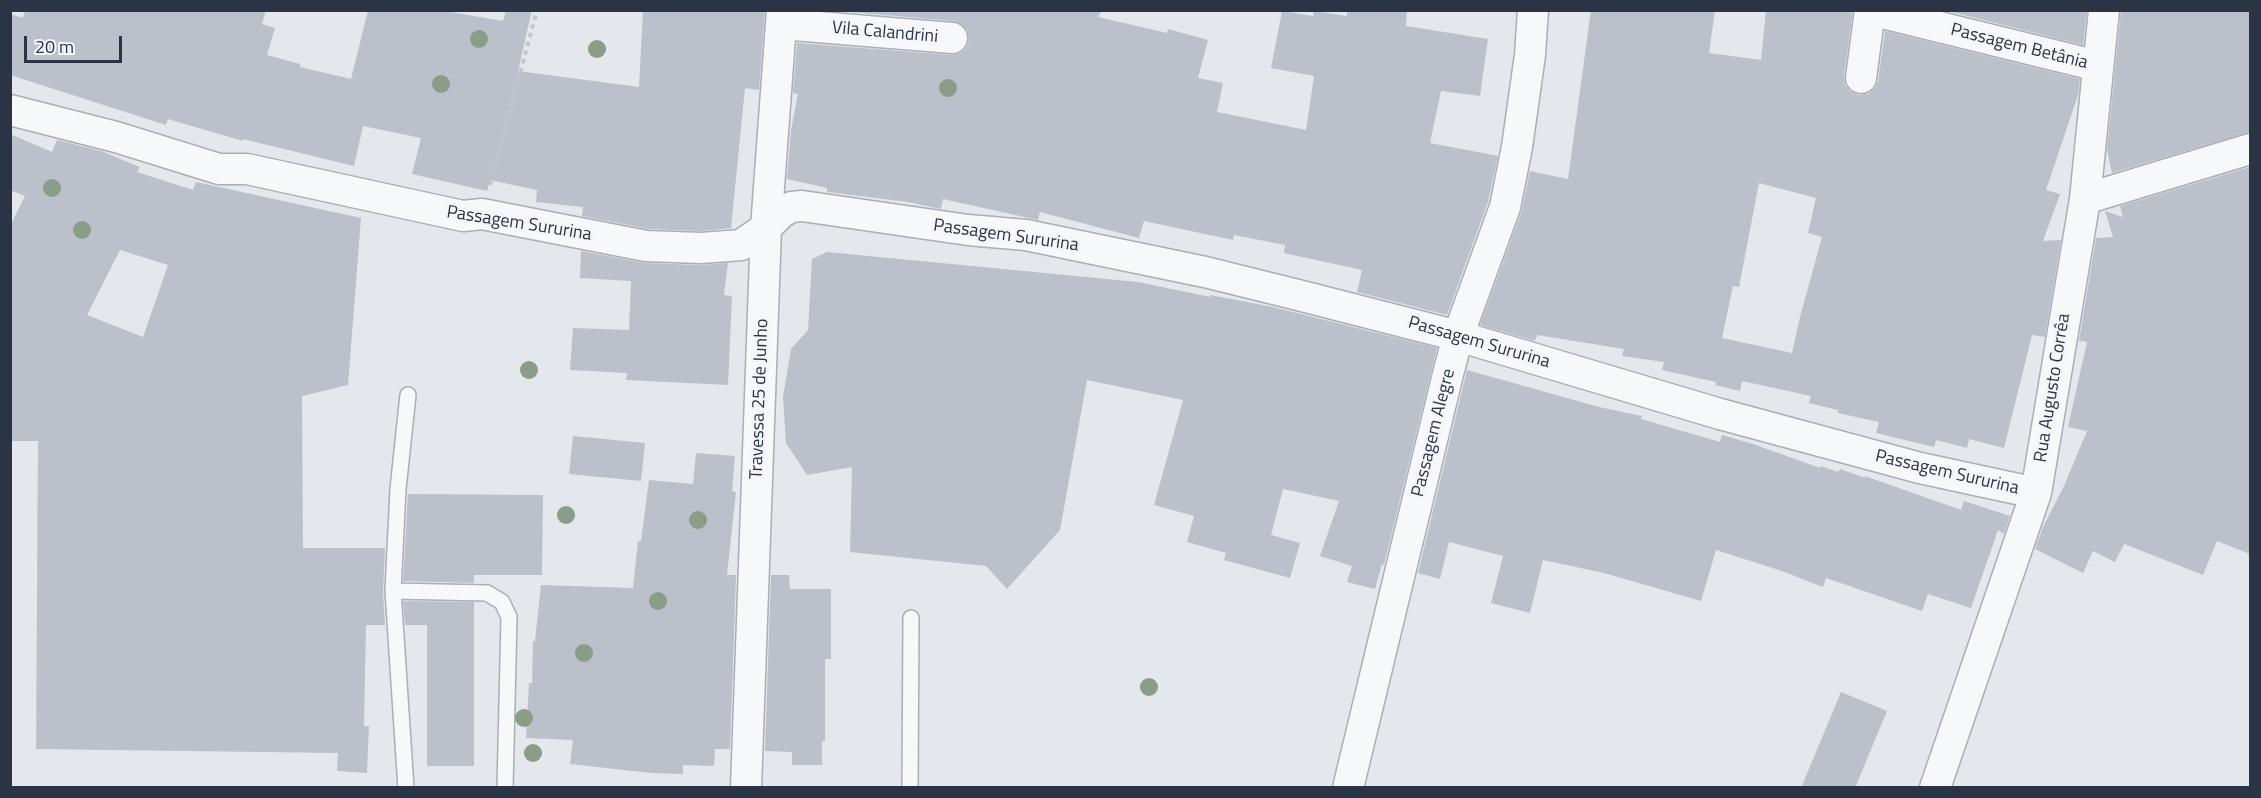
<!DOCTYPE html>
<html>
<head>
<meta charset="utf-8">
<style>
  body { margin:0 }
  #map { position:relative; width:2261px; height:798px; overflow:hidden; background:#e4e7ec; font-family:"Titillium Web",sans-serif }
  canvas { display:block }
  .frame { position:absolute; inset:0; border:12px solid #2b3445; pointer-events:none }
  .scale { position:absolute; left:24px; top:36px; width:98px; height:27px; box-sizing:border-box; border:3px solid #2b3445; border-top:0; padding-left:8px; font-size:18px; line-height:21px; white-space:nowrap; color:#2b3445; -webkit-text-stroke:4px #f4f6f9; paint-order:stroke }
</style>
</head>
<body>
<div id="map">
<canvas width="2261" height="798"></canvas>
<div class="frame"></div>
<div class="scale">20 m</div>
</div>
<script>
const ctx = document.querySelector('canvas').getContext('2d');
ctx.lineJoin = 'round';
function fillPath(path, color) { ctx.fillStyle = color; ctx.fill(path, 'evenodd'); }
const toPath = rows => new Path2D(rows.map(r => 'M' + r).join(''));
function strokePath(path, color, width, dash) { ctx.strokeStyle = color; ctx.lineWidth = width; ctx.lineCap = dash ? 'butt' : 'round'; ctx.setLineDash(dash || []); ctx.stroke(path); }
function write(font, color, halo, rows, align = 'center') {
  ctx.font = font + ' "Titillium Web",sans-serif'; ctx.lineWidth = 6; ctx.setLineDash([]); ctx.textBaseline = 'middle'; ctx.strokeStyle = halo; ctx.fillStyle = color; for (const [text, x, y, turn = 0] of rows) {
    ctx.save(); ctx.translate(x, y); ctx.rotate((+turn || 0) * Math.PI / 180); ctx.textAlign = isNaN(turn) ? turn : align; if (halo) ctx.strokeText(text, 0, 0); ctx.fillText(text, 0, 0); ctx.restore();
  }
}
fillPath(toPath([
  [25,10,266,10,262,24,275,28,267,55,300,64,300,67,351,79,368,10,439,10,503,21,506,10,532,10,518,71,639,87,643,10,765,10,759,90,745,88,731,228,701,231,648,229,582,216,583,207,536,202,537,190,490,180,487,191,412,174,421,138,363,126,354,166,243,139,243,141,168,119,166,125,10,75,10,14,23,18],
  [828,10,1102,10,1098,17,1167,33,1168,29,1208,40,1198,78,1223,83,1217,112,1306,130,1314,76,1271,68,1282,11,1313,16,1314,11,1347,16,1347,10,1407,10,1406,26,1488,39,1480,96,1441,91,1430,143,1498,156,1488,202,1447,315,1357,292,1362,270,1284,253,1285,245,1234,235,1233,240,1144,221,1139,238,1040,212,1038,220,943,199,941,209,908,202,827,192,827,188,787,179,791,130,798,94,793,93,797,43,951,55,960,53,966,48,969,40,967,30,961,24,953,21],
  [1591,10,1715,10,1709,53,1761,60,1766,10,1853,10,1844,76,1845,85,1850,91,1858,95,1868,94,1875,88,1878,81,1885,31,2080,79,2078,95,2046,190,2060,194,2043,241,2061,240,2045,337,2032,335,2004,448,1969,439,1967,448,1936,440,1934,447,1876,433,1879,422,1838,413,1838,410,1809,403,1811,396,1742,381,1740,391,1715,385,1716,382,1662,370,1664,362,1622,356,1624,349,1537,335,1535,341,1480,325,1521,213,1530,171,1568,179],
  [1759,183,1816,198,1808,233,1822,237,1800,317,1792,353,1722,338,1733,286,1739,287],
  [1944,10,2087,10,2083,45],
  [2121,10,2250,10,2250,132,2112,173,2107,150],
  [10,134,52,152,57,140,101,151,140,167,137,172,193,190,196,182,361,218,348,385,302,396,303,548,385,548,383,592,385,625,366,625,364,726,369,726,367,773,337,771,338,753,36,749,38,441,10,441,10,226,25,196,10,190],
  [120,250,168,265,143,337,87,315],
  [2250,167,2250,554,2217,541,2203,575,2124,544,2115,562,2093,551,2083,573,2035,549,2043,527,2064,486,2087,431,2068,427,2087,342,2079,341,2096,238,2113,237,2105,211,2123,217,2120,206],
  [581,251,645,263,700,265,728,263,724,295,732,296,728,385,626,380,627,373,570,370,573,328,629,330,631,281,580,278],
  [827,252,1138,282,1210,297,1210,295,1273,307,1437,348,1384,565,1382,564,1375,589,1347,582,1352,566,1320,556,1339,501,1283,489,1271,535,1300,543,1290,578,1224,560,1226,553,1187,542,1194,516,1154,505,1183,400,1087,380,1060,530,1007,589,986,566,850,552,852,467,807,475,786,443,783,397,791,349,808,330,812,259],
  [1467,370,1599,407,1642,416,1641,419,1720,442,1722,435,1753,444,1820,468,1821,466,1838,472,1840,469,1865,478,1865,476,1961,510,1964,501,2010,516,2004,534,1998,530,1971,608,1928,594,1922,611,1826,578,1823,587,1782,571,1716,550,1701,601,1604,573,1543,560,1530,613,1491,603,1503,556,1449,542,1440,579,1418,573],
  [573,436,645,443,641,481,569,474],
  [696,453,735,456,732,491,736,492,727,575,736,575,730,749,715,749,714,766,683,765,683,774,651,773,570,764,573,740,526,738,529,683,532,683,533,641,535,641,541,585,633,588,638,541,641,541,649,480,693,484],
  [408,494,543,495,542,575,474,575,474,583,403,581],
  [771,575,789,575,790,589,831,589,831,659,825,659,825,741,822,741,822,765,792,765,792,752,765,751],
  [403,601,474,602,474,766,427,766,427,625,405,625],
  [1841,692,1887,711,1855,788,1801,788]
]), '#bbc0ca');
const lane = toPath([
  [393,591,487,593,502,602,509,617,505,788],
  [406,788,393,591,398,489,408,395],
  [910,788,911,618]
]);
const street = toPath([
  [781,24,952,38],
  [1861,78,1870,10,2098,66],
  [10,110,116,137,219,169,247,169,463,216,482,214,646,246,701,248,741,245,766,228,781,213,791,207,802,206,968,230,1026,235,1205,272,1298,295,1458,336,1720,414,1920,468,2036,493],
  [2085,199,2250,149],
  [746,788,766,228,782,10],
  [1348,788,1448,374,1458,336,1505,207,1517,147,1530,55,1533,10],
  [1935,788,2036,493,2085,199,2104,10]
]);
strokePath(lane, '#a9aeb7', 18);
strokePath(street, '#a9aeb7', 33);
strokePath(toPath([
  [490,185,537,10]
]), '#c2c5cb', 4, [4.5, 4.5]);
strokePath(lane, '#f7f8fa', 15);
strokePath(street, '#f7f8fa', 30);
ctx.fillStyle = '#899d89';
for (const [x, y] of [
  [479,39],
  [597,49],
  [441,84],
  [948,88],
  [52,188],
  [82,230],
  [529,370],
  [566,515],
  [698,520],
  [658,601],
  [584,653],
  [1149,687],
  [524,718],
  [533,753]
]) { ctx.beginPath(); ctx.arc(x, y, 9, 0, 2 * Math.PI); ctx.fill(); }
write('18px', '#2b3445', '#f4f6f9', [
  ["Vila Calandrini",885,33,5],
  ["Passagem Betânia",2019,47,14],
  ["Passagem Sururina",519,224,9],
  ["Passagem Sururina",1006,236,8],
  ["Passagem Sururina",1479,343,16],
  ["Rua Augusto Corrêa",2053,388,-81],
  ["Travessa 25 de Junho",760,399,-88],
  ["Passagem Alegre",1434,433,-76],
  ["Passagem Sururina",1947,473,13]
]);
</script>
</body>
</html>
